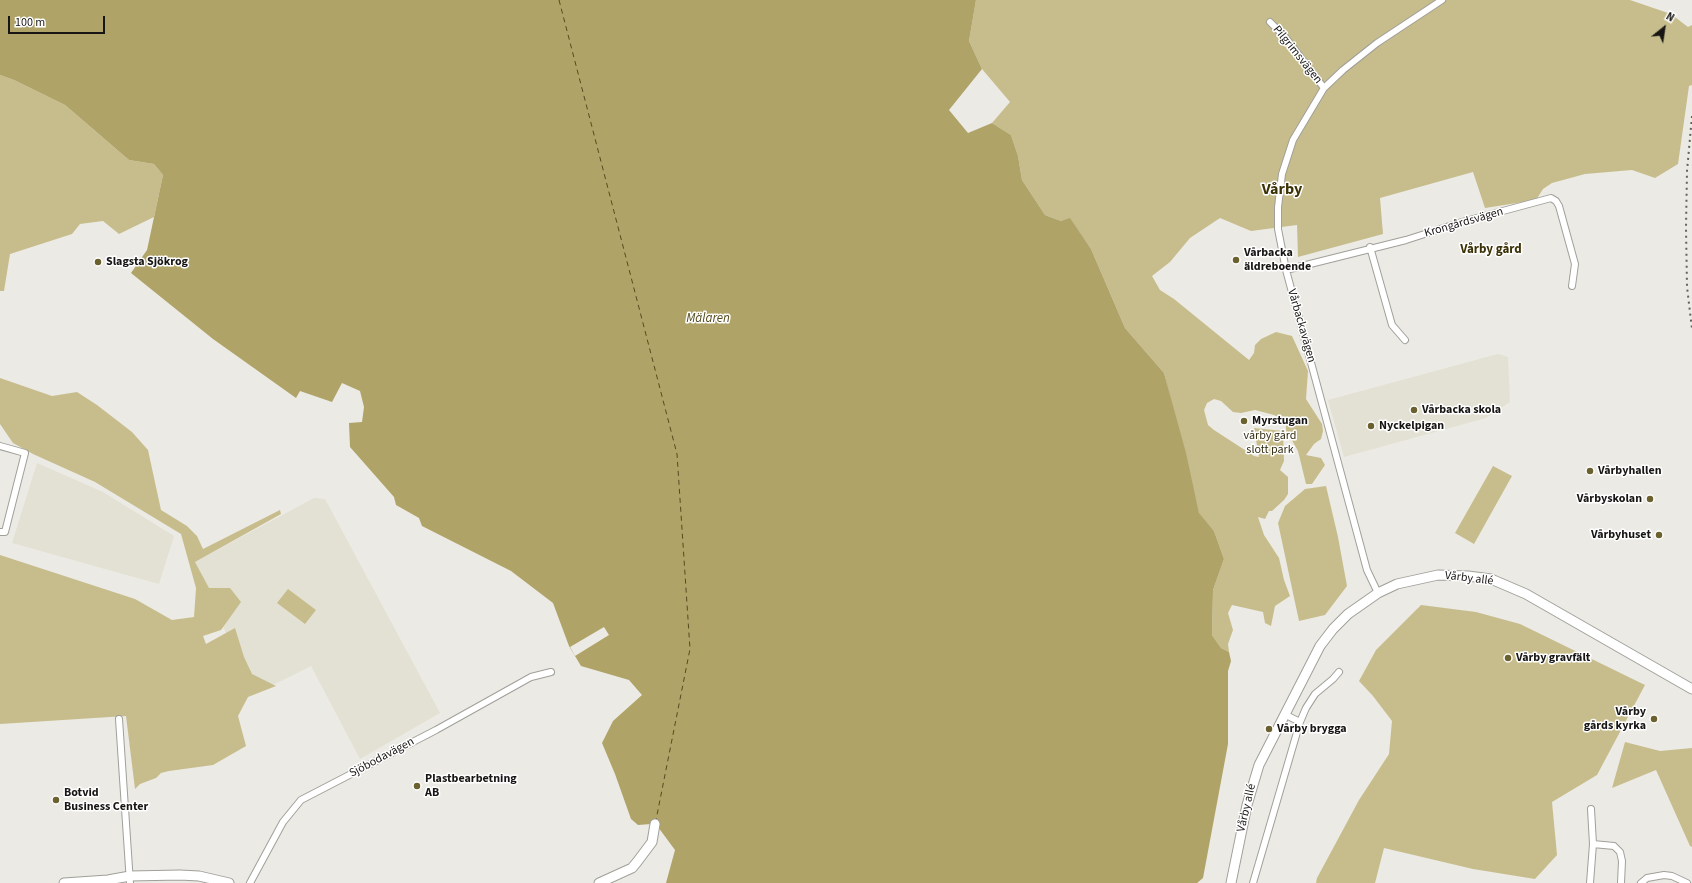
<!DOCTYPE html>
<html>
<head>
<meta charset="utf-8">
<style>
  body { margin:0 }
  #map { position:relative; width:1692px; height:883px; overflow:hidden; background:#eceae4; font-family:"Source Sans 3",sans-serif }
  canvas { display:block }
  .north { position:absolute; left:1644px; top:8px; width:40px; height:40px; -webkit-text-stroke:3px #fff; paint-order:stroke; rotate:30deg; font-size:11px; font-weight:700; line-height:16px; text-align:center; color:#171614 }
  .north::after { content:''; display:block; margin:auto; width:14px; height:18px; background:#171614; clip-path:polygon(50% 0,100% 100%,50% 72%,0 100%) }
  .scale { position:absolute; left:8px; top:16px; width:97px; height:18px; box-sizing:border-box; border:2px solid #171614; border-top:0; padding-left:5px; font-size:12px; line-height:14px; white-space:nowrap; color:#171614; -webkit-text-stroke:3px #fff; paint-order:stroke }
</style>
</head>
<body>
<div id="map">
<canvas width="1692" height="883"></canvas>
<div class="north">N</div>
<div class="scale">100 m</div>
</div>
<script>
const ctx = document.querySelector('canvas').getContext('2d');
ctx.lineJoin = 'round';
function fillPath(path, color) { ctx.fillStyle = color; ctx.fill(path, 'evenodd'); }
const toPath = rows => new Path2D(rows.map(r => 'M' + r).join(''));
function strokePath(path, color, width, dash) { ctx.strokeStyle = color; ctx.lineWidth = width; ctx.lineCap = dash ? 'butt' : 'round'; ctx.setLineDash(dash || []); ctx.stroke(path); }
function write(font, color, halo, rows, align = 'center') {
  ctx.font = font + ' "Source Sans 3",sans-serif'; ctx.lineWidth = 3; ctx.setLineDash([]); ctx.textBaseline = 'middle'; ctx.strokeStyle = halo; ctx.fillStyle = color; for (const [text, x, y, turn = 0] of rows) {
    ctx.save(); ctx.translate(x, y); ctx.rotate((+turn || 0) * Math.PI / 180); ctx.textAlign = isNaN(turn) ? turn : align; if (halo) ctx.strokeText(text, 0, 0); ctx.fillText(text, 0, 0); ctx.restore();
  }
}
fillPath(toPath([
  [1498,354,1508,357,1510,402,1486,418,1344,457,1328,400],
  [37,463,103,492,174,536,159,584,12,543],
  [314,498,325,499,440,713,360,759,311,666,253,695,195,562]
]), '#e3e1d3');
fillPath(toPath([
  [976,0,1630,0,1671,14,1688,27,1692,25,1692,85,1689,86,1678,164,1655,178,1632,170,1585,174,1552,183,1543,189,1536,200,1485,208,1473,172,1380,198,1383,234,1298,257,1297,225,1251,231,1220,218,1190,238,1170,262,1152,276,1160,290,1174,299,1249,360,1254,353,1255,345,1261,339,1276,332,1292,336,1308,371,1306,399,1322,424,1323,431,1321,439,1314,444,1306,455,1321,458,1325,465,1312,484,1306,484,1298,451,1290,437,1286,433,1286,421,1274,415,1255,410,1241,413,1233,412,1221,401,1214,399,1207,403,1204,410,1208,425,1214,430,1254,456,1259,457,1254,428,1283,431,1284,461,1280,470,1288,477,1288,494,1284,500,1272,511,1269,511,1265,519,1258,517,1264,535,1279,558,1284,580,1290,596,1275,606,1271,626,1265,623,1263,612,1232,605,1228,613,1233,630,1228,644,1229,652,1221,648,1212,635,1213,590,1224,559,1214,531,1199,514,1191,479,1164,373,1125,328,1091,249,1070,219,1061,221,1045,215,1022,180,1018,156,1011,135,992,123,1010,102,982,69,969,41],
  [0,75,14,80,65,105,129,160,154,164,163,175,154,217,119,234,103,221,80,224,72,234,10,254,4,291,0,291],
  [0,378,52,396,77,392,97,405,132,432,148,450,161,510,187,526,197,536,203,549,280,510,281,514,195,562,209,588,230,588,241,602,221,630,203,636,206,644,235,628,244,657,252,674,276,686,248,697,238,716,246,746,213,765,169,771,161,773,156,778,140,784,135,789,126,716,0,724,0,555,135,599,172,620,194,617,196,588,181,534,95,482,33,454,13,443,0,424],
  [1493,466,1512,476,1474,544,1455,533],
  [1326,486,1338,537,1347,586,1325,615,1299,621,1278,523,1285,506,1305,489],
  [288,589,316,610,305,624,277,603],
  [1421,605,1476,612,1520,624,1645,685,1597,775,1552,802,1557,855,1535,879,1473,869,1384,848,1375,883,1316,883,1317,878,1359,800,1389,754,1392,721,1373,696,1359,681,1376,650],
  [1625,742,1660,751,1692,748,1692,847,1690,846,1656,770,1612,788]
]), '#c7bd8c');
fillPath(toPath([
  [0,0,976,0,969,41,982,69,949,110,968,133,992,123,1011,135,1018,156,1022,180,1045,215,1061,221,1070,218,1091,249,1125,328,1164,373,1186,453,1199,513,1214,531,1224,559,1213,590,1212,635,1221,648,1229,652,1231,661,1228,671,1228,744,1203,878,1197,883,666,883,675,850,658,827,651,824,638,825,631,819,615,774,602,743,613,721,642,695,629,680,581,666,569,646,553,603,511,571,422,526,419,518,396,505,394,497,350,447,349,423,362,422,364,407,360,391,342,383,332,402,300,391,296,398,213,339,131,273,147,250,163,175,154,164,129,160,65,105,14,80,0,75]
]), '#afa368');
fillPath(toPath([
  [604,627,609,635,575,656,570,647]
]), '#eceae4');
strokePath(toPath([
  [559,0,677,454,690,649,656,820]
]), '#554c1e', 1, [5, 4]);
const street = toPath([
  [1270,22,1285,37,1324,88],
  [1370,247,1392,325,1405,340],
  [1286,270,1406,240,1462,222,1551,198,1556,201,1559,206,1575,264,1572,286],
  [0,446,25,453,5,532,0,532],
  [1378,593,1367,570,1286,270,1278,229,1278,207,1282,174,1293,140,1324,88,1343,70,1377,43,1442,0],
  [1284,714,1300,722],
  [119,719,130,883],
  [1593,844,1614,846,1620,852,1622,861,1621,883],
  [250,883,283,822,301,800,436,730,531,677,551,672],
  [1253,883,1300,722,1306,708,1315,694,1333,679,1339,672],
  [1590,883,1593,844,1591,809],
  [1641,883,1647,878,1664,875,1672,876,1687,883]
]);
const secondary = toPath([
  [64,883,108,880,130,876,180,875,199,876,229,883],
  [599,883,632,868,637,862,652,842,655,824],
  [1231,883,1247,805,1259,765,1320,646,1333,629,1348,614,1378,593,1397,584,1438,575,1468,576,1491,579,1526,594,1692,689]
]);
strokePath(street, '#a09f99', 8);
strokePath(secondary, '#a09f99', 11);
strokePath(street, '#fff', 6);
strokePath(secondary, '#fff', 9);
strokePath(toPath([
  [1692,116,1687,171,1686,228,1687,287,1692,329]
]), '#63615e', 2, [2, 4]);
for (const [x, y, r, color] of [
  [1236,260,4,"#6b612e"],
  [98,262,4,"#6b612e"],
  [1414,410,4,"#6b612e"],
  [1244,421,4,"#6b612e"],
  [1371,426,4,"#6b612e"],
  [1590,471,4,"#6b612e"],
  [1650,499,4,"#6b612e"],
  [1659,535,4,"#6b612e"],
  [1508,658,4,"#6b612e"],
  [1654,719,4,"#6b612e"],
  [1269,729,4,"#6b612e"],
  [417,786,4,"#6b612e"],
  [56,800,4,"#6b612e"]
]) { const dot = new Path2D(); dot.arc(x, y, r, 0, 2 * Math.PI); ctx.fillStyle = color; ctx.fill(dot); strokePath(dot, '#fff', 1.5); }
write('12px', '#171614', '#fff', [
  ["Pilgrimsvägen",1297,55,51],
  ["Krongårdsvägen",1464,223,-16],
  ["Vårbackavägen",1301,326,74],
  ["Vårby allé",1469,579,7],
  ["Sjöbodavägen",382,758,-28],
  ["Vårby allé",1247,808,-77]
]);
write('bold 12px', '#171614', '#fff', [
  ["Vårbacka",1244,253],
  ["äldreboende",1244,267],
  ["Slagsta Sjökrog",106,262],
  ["Vårbacka skola",1422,410],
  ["Myrstugan",1252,421],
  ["Nyckelpigan",1379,426],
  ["Vårbyhallen",1598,471],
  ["Vårbyskolan",1642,499,"right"],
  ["Vårbyhuset",1651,535,"right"],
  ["Vårby gravfält",1516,658],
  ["Vårby",1646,712,"right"],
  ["gårds kyrka",1646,726,"right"],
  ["Vårby brygga",1277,729],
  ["Plastbearbetning",425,779],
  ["AB",425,793],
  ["Botvid",64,793],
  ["Business Center",64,807]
], 'left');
write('12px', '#332d12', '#fff', [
  ["vårby gård",1270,436],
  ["slott park",1270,450]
]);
write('bold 13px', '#3b3307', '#fff', [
  ["Vårby gård",1491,250]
]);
write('italic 13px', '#554c1e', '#fff', [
  ["Mälaren",708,319]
]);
write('bold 16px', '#3b3307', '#fff', [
  ["Vårby",1282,190]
]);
</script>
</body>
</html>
